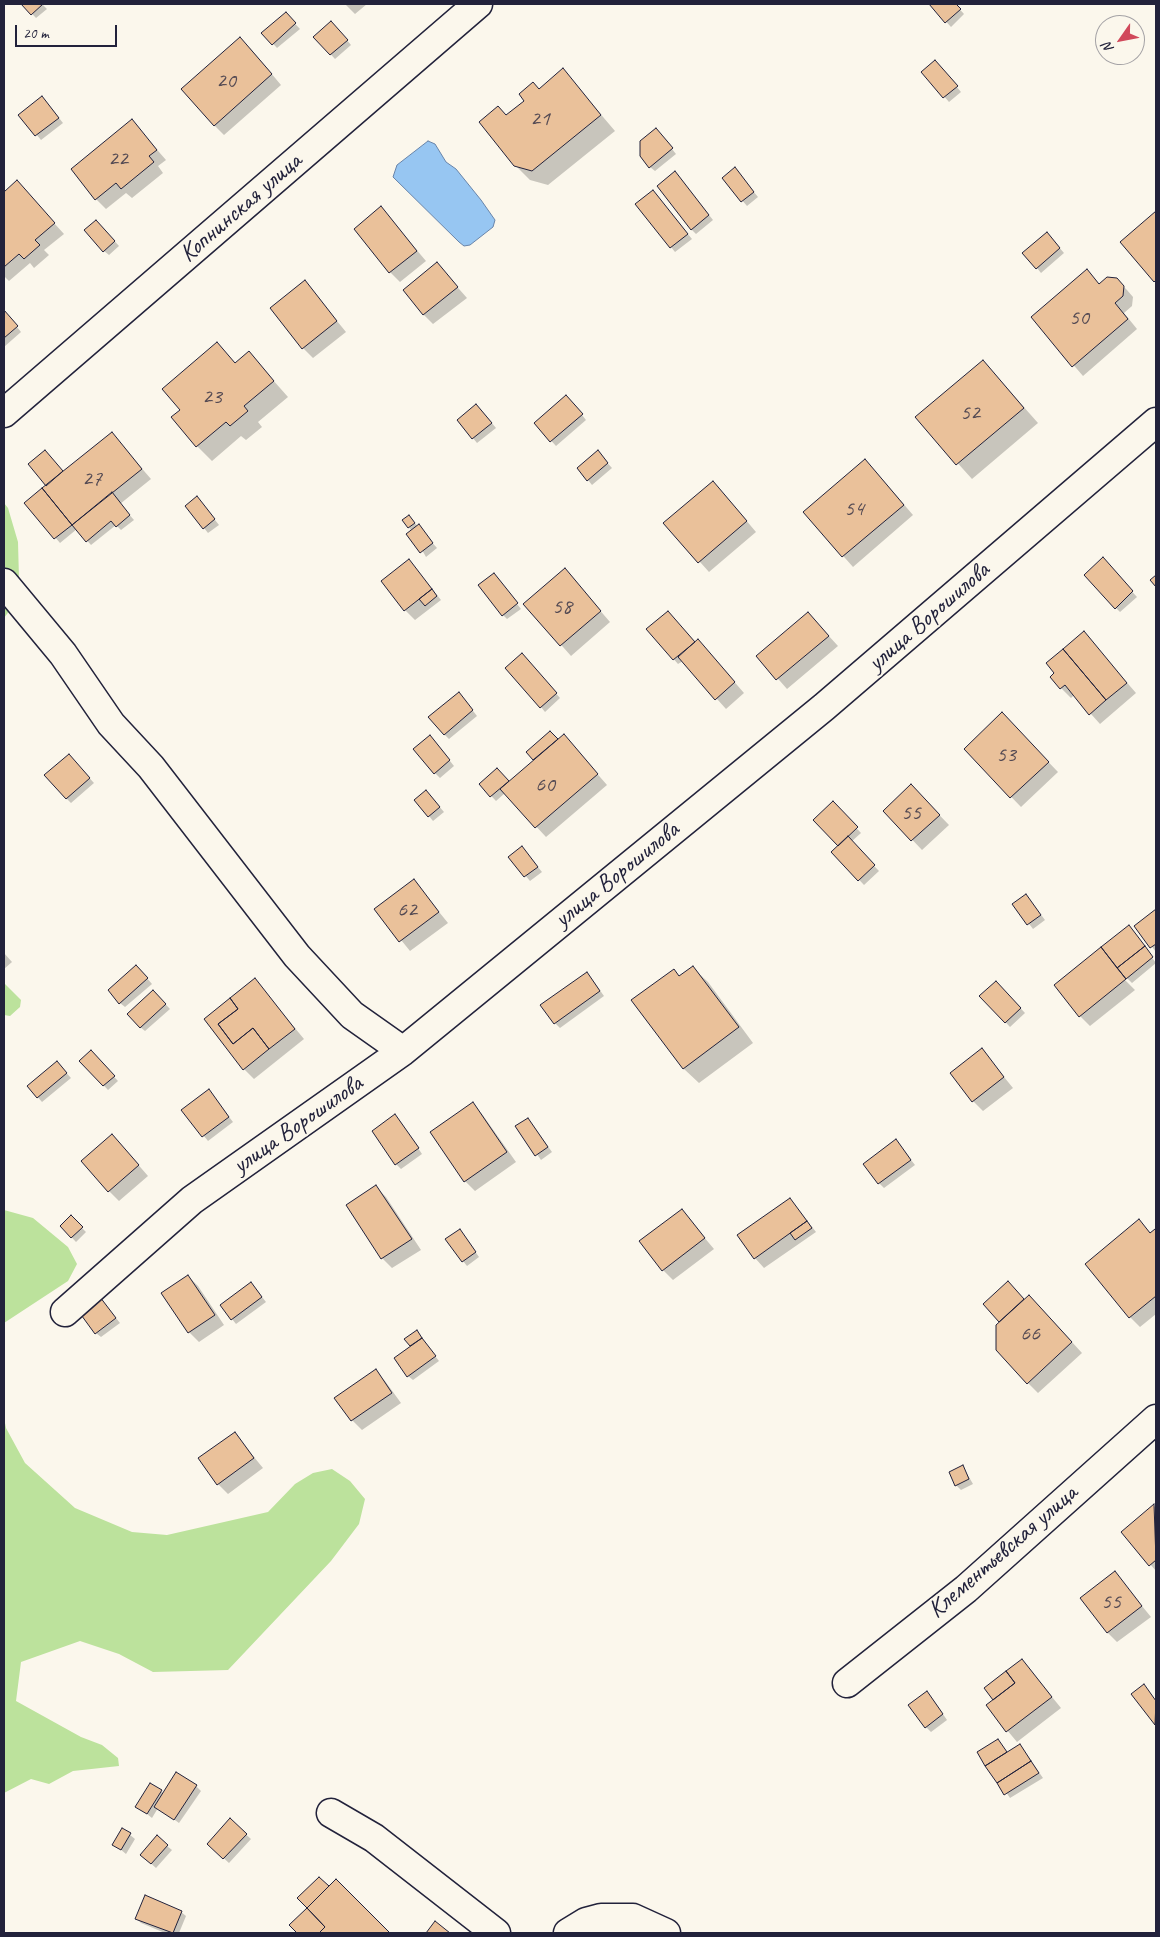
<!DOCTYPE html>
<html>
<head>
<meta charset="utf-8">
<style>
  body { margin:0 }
  #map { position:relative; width:1160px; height:1937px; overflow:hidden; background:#fbf7ec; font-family:Caveat,sans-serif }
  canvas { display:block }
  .frame { position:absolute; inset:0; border:5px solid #22223b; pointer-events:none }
  .north { position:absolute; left:1095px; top:15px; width:50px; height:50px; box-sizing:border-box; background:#fbf7ec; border:1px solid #a4a2a5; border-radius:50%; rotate:237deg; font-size:14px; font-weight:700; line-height:20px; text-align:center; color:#22223b }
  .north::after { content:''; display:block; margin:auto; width:18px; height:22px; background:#d1495b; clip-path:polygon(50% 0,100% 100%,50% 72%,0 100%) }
  .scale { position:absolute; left:15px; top:25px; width:102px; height:22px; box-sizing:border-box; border:2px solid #22223b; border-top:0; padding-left:6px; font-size:15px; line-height:18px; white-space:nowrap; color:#22223b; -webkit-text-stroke:4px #fbf7ec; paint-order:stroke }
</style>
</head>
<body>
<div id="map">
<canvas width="1160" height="1937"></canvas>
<div class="frame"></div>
<div class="north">N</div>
<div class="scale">20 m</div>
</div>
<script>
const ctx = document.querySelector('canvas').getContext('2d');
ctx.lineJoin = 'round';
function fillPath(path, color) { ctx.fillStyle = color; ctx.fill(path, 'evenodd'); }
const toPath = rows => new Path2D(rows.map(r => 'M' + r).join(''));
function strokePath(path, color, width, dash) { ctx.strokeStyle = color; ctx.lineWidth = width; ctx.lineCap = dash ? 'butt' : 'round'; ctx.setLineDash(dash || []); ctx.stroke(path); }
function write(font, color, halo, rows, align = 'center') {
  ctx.font = font + ' Caveat,sans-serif'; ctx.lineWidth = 4; ctx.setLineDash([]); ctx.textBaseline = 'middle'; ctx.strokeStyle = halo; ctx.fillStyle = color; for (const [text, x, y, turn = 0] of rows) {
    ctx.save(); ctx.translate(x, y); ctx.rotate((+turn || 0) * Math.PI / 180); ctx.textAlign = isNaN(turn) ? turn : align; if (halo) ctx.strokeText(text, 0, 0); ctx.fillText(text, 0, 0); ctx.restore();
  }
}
fillPath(toPath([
  [4,503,8,508,18,542,19,579,10,610,4,618],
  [4,983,21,1000,20,1007,10,1016,4,1015],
  [4,1210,33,1218,68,1247,77,1264,68,1281,4,1323],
  [4,1418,6,1428,25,1463,75,1508,132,1532,167,1535,268,1512,295,1484,313,1473,332,1469,350,1481,365,1499,359,1524,331,1561,228,1670,153,1672,119,1654,80,1641,21,1662,16,1701,81,1737,102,1745,118,1758,119,1766,73,1771,49,1784,31,1779,4,1793]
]), '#bce29c');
const water = toPath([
  [428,141,435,144,446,162,456,169,481,200,495,220,493,227,470,245,464,246,459,242,393,177,397,165,428,141]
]);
fillPath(water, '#97c6f2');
strokePath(water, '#6884a9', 1);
fillPath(toPath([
  [23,4,42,4,47,9,36,18],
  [345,4,367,4,355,14],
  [930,4,955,4,964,14,951,27],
  [286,14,300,29,277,48,263,33],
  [336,27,351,45,335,59,315,37],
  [250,48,281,85,224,135,214,125],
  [940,67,961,92,949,102,923,72],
  [563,70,615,131,548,185,530,180,515,165,507,116],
  [47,103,63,123,41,140,20,115],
  [132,121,166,160,158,166,163,173,132,198,126,193,106,209,96,199],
  [660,134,676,154,655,171,650,167],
  [739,174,758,197,747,206,723,178],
  [680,178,713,220,696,234,691,229],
  [17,182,64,234,44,250,49,255,34,268,30,263,9,281,4,276,4,193],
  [657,196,692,239,675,252,671,247],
  [381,208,426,261,400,282,390,272],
  [1156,213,1156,282,1122,242],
  [101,226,119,246,109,255,104,251],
  [1052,239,1064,253,1041,273,1037,268],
  [437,264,467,298,433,324,423,314],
  [1087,271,1100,285,1116,279,1127,290,1133,297,1132,306,1124,313,1137,329,1083,376,1032,317],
  [305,282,346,332,313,358,303,348],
  [4,311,21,332,4,347],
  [217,344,236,364,249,353,288,397,258,422,262,427,246,440,241,436,212,461,197,446],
  [983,361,1038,423,972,479,917,418],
  [571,401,586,420,556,446,535,423],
  [481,410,496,428,477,443,458,420],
  [112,434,151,479,120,504,134,520,121,530,116,525,91,545,77,529,60,543,26,503,47,486,49,456,63,473],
  [602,457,612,468,592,485,588,480],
  [875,471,913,515,853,567,805,513],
  [723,493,756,532,709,572,665,523],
  [201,502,219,525,208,533,204,528],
  [413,521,437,548,426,557,409,527],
  [409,561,441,600,415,620,405,610],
  [1107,564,1137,597,1120,612,1116,608],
  [565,570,610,622,571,656,525,604],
  [494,575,521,609,507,619,503,615],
  [817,623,838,646,787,689,758,656],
  [648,630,695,643,698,640,744,693,726,709,683,661,678,664],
  [1084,633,1136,693,1100,724,1074,695,1071,698,1061,688],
  [527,660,560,698,545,712,541,707],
  [463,698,477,716,449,739,444,734],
  [1012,724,1058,772,1021,807,965,749],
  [550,733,558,741,573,746,607,785,546,837,505,793,496,801,480,784,502,774,509,782,535,760,528,752],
  [434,741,454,766,440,778,435,773],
  [73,760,94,783,71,803,66,798],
  [426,791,444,812,433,821,429,816],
  [921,796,949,825,922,850,885,811],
  [833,803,861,833,851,842,879,871,864,885,833,852,839,846],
  [526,852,542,872,530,881,510,857],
  [414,881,448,923,410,951,376,909],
  [1026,895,1045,920,1033,929,1014,904],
  [1156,911,1156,952,1136,926],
  [1133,932,1156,963,1132,983,1127,978,1123,978,1135,990,1090,1026,1080,1016],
  [4,953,12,962,4,969],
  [693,968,708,982,753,1043,699,1083,684,1069,633,1001,674,970,680,977],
  [141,971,152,984,125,1007,120,1003],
  [591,978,604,996,560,1028,555,1023],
  [255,980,304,1039,254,1079,244,1069],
  [996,982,1025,1013,1010,1027,981,996],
  [158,996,170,1009,145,1031,140,1027],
  [982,1050,1013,1088,983,1111,973,1101],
  [91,1052,118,1081,108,1090,81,1061],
  [61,1067,71,1078,42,1102,28,1086],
  [213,1096,233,1122,208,1141,183,1110],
  [472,1104,482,1114,516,1162,475,1191,465,1181],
  [400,1121,422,1154,401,1169,396,1164],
  [532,1124,552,1152,541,1160,517,1126],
  [122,1146,148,1176,119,1201,109,1191],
  [900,1146,915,1165,884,1188,879,1183],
  [376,1187,386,1197,421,1250,392,1268,382,1258,347,1206],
  [790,1199,816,1232,764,1268,755,1258],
  [682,1211,714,1249,673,1280,663,1270],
  [71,1217,86,1232,76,1242,61,1226],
  [1139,1221,1151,1233,1154,1231,1156,1232,1156,1314,1140,1327,1130,1317],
  [460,1230,479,1257,467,1266,463,1261],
  [188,1276,198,1286,224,1325,199,1342,189,1332],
  [251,1283,266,1302,236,1324,232,1319],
  [1008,1283,1024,1301,1039,1306,1082,1353,1038,1393,1028,1383,1001,1322,985,1304],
  [100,1298,120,1323,101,1337,96,1333],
  [416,1332,439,1361,413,1380,408,1376,412,1347,406,1339],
  [375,1371,385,1381,401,1403,362,1430,352,1420],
  [235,1434,263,1468,228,1494,218,1484],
  [963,1467,973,1484,961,1490,956,1485],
  [1154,1506,1156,1508,1156,1571,1123,1532],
  [1115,1573,1151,1617,1117,1642,1107,1632],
  [1022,1660,1061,1708,1017,1742,987,1706,995,1700],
  [1148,1690,1156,1701,1156,1724,1133,1694],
  [931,1697,947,1720,931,1732,926,1727],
  [998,1740,1008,1753,1020,1745,1043,1778,1010,1798,979,1752],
  [196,1786,201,1791,179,1823,158,1808,152,1818,137,1806,161,1791,164,1794],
  [230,1820,251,1839,229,1863,208,1844],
  [123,1829,135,1839,126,1854,114,1844],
  [167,1846,172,1850,156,1868,147,1860],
  [319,1878,329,1888,336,1881,388,1933,299,1933,291,1925,308,1908,299,1898],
  [181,1912,186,1916,179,1933,165,1933,141,1923,137,1919]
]), '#0003');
const building = toPath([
  [21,4,43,4,31,15,21,4],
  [929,4,956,4,961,9,945,23,929,4],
  [286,12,296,23,272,45,261,33,286,12],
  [331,21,348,40,330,55,313,37,331,21],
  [240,37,272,74,214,126,181,89,240,37],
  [935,60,958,86,943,98,921,72,935,60],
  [563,68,601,115,532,171,514,166,479,122,498,106,506,115,524,101,519,94,533,82,539,89,563,68],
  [42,96,59,118,35,136,18,115,42,96],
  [132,119,157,150,149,156,154,162,121,189,116,183,95,200,71,169,132,119],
  [656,128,673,148,649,168,640,156,640,141,656,128],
  [735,167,754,192,741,202,722,178,735,167],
  [675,171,709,215,691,230,657,186,675,171],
  [17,180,55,223,35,240,40,245,24,259,19,254,4,267,4,192,17,180],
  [653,190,688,234,670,248,635,204,653,190],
  [381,206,417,251,389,273,354,229,381,206],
  [1156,211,1156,280,1154,282,1120,242,1156,211],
  [96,220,115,241,103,252,84,230,96,220],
  [1047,232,1060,248,1036,269,1022,253,1047,232],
  [437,262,458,287,423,315,403,290,437,262],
  [1087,269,1099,284,1107,277,1117,278,1124,286,1123,296,1115,303,1128,319,1072,367,1031,317,1087,269],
  [305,280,337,321,302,349,270,308,305,280],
  [4,310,18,326,4,338,4,310],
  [217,342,235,363,249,351,274,381,244,406,248,411,230,426,226,422,196,447,171,417,180,410,162,389,217,342],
  [983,360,1024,408,956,465,915,417,983,360],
  [566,395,583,414,550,442,534,423,566,395],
  [476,404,492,423,472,439,457,420,476,404],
  [112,432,142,469,72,525,42,488,112,432],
  [45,450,63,471,46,486,28,464,45,450],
  [598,450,608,463,587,481,577,468,598,450],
  [865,459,904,505,842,557,803,512,865,459],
  [713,481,747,521,698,563,663,523,713,481],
  [42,488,72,525,54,539,24,503,42,488],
  [112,492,130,515,116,527,111,521,86,542,72,525,112,492],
  [197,496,215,519,203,529,185,506,197,496],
  [409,515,415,523,408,528,402,520,409,515],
  [419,524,433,543,420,553,406,534,419,524],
  [1103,557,1133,591,1115,609,1084,575,1103,557],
  [409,559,432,589,404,611,381,581,409,559],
  [565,568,601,611,560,646,523,604,565,568],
  [494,573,518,603,502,616,478,585,494,573],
  [1156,575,1156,587,1150,580,1156,575],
  [432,589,437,596,425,606,419,599,432,589],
  [668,611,695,642,673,660,646,629,668,611],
  [808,612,829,636,776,680,756,656,808,612],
  [1084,631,1127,683,1106,700,1063,649,1084,631],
  [698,639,735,682,715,700,678,657,698,639],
  [1063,649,1106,700,1089,715,1065,685,1060,689,1050,677,1054,673,1046,663,1063,649],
  [522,653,557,693,540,708,505,668,522,653],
  [459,692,473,710,444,735,428,717,459,692],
  [1002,712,1049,762,1010,798,964,749,1002,712],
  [550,731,558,739,533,760,526,752,550,731],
  [564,734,598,774,535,828,500,789,564,734],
  [430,735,450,760,434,774,413,749,430,735],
  [69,754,90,778,66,799,44,775,69,754],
  [497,768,509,781,490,797,479,784,497,768],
  [911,784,940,815,911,841,883,811,911,784],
  [426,790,440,807,428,817,414,800,426,790],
  [833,801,858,827,838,846,813,820,833,801],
  [848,836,875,865,858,881,831,852,848,836],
  [522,846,538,867,524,877,508,857,522,846],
  [414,879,439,912,399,942,374,909,414,879],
  [1026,894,1041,915,1027,925,1012,904,1026,894],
  [1156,909,1156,944,1150,948,1134,926,1156,909],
  [1129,925,1145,946,1117,968,1101,947,1129,925],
  [1145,946,1153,957,1126,979,1117,968,1145,946],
  [1101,947,1126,979,1079,1017,1054,985,1101,947],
  [136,965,148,978,119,1004,108,990,136,965],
  [693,966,739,1027,683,1069,631,1000,674,969,679,976,693,966],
  [587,972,600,991,554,1024,540,1005,587,972],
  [255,978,295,1029,269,1049,253,1028,233,1044,218,1024,238,1009,230,998,255,978],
  [996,981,1021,1008,1005,1023,979,996,996,981],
  [153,990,166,1004,140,1028,127,1014,153,990],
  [230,998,238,1009,218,1024,233,1044,253,1028,269,1049,243,1070,204,1019,230,998],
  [982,1048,1004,1077,972,1102,950,1073,982,1048],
  [91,1050,115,1076,103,1086,79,1061,91,1050],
  [57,1061,67,1073,37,1098,27,1086,57,1061],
  [209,1089,229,1117,202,1137,181,1110,209,1089],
  [473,1102,507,1152,464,1182,430,1132,473,1102],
  [395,1114,419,1148,395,1165,372,1131,395,1114],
  [528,1118,548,1147,535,1156,515,1126,528,1118],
  [112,1134,139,1165,108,1192,81,1161,112,1134],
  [896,1139,911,1160,878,1184,863,1164,896,1139],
  [376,1185,412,1239,381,1259,346,1205,376,1185],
  [790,1198,807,1221,754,1259,737,1235,790,1198],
  [682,1209,705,1238,662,1271,639,1241,682,1209],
  [71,1215,83,1227,71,1238,60,1226,71,1215],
  [1139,1219,1150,1233,1155,1229,1156,1231,1156,1296,1129,1318,1085,1264,1139,1219],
  [807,1221,812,1228,795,1240,790,1233,807,1221],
  [460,1229,476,1252,462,1262,445,1239,460,1229],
  [188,1275,215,1315,188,1333,161,1293,188,1275],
  [1008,1281,1024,1299,999,1322,983,1304,1008,1281],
  [251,1282,262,1297,231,1320,220,1305,251,1282],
  [1029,1295,1072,1342,1027,1384,996,1350,996,1325,1029,1295],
  [100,1297,116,1318,95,1334,79,1312,100,1297],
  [417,1330,422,1338,410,1346,404,1339,417,1330],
  [422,1338,436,1356,407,1377,394,1358,422,1338],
  [376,1369,392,1393,351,1421,334,1398,376,1369],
  [235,1432,254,1458,217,1485,198,1458,235,1432],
  [963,1465,969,1479,955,1486,949,1472,963,1465],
  [1154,1504,1156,1560,1149,1566,1121,1532,1154,1504],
  [1115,1571,1142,1606,1107,1633,1080,1598,1115,1571],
  [1022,1659,1052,1697,1006,1732,986,1705,1015,1683,1006,1671,1022,1659],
  [1006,1671,1015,1683,993,1700,984,1688,1006,1671],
  [1144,1684,1156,1701,1155,1725,1131,1694,1144,1684],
  [927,1691,943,1714,925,1728,908,1705,927,1691],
  [998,1739,1007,1752,985,1766,977,1752,998,1739],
  [1020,1744,1031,1761,997,1783,985,1766,1020,1744],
  [1031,1761,1039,1773,1004,1795,997,1783,1031,1761],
  [176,1772,197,1785,174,1820,154,1807,176,1772],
  [150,1783,162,1790,147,1814,135,1807,150,1783],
  [230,1818,247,1834,223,1859,207,1844,230,1818],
  [122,1828,131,1833,121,1850,112,1845,122,1828],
  [157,1835,168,1845,151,1864,140,1855,157,1835],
  [319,1877,329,1886,307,1908,297,1898,319,1877],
  [336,1879,390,1933,319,1933,325,1927,307,1908,336,1879],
  [145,1895,182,1911,173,1933,135,1919,145,1895],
  [307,1908,325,1927,319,1933,297,1933,289,1925,307,1908],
  [435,1921,450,1933,426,1933,435,1921]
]);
fillPath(building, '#eac19a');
strokePath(building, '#22223b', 1);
const minor = toPath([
  [4,413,478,4],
  [4,583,63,654,111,724,151,767,297,956,352,1015,403,1051],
  [65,1312,192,1200,403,1051,824,707,1156,422],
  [847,1683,966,1589,1156,1419],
  [331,1813,374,1838,496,1933],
  [568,1933,586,1922,601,1918,633,1918,666,1933]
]);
strokePath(minor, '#22223b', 31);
strokePath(minor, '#fbf7ec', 28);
write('22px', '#544a53', null, [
  ["20",226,81],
  ["21",540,119],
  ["22",118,159],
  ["50",1079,318],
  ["23",212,397],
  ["52",970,413],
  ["27",92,479],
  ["54",854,509],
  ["58",562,607],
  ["53",1006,755],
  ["60",545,785],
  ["55",911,813],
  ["62",407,910],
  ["66",1030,1334],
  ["55",1111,1602]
]);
write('25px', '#22223b', '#fbf7ec', [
  ["Копнинская улица",241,208,-41],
  ["улица Ворошилова",929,617,-41],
  ["улица Ворошилова",617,875,-39],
  ["улица Ворошилова",298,1125,-35],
  ["Клементьевская улица",1003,1552,-41]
]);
</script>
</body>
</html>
